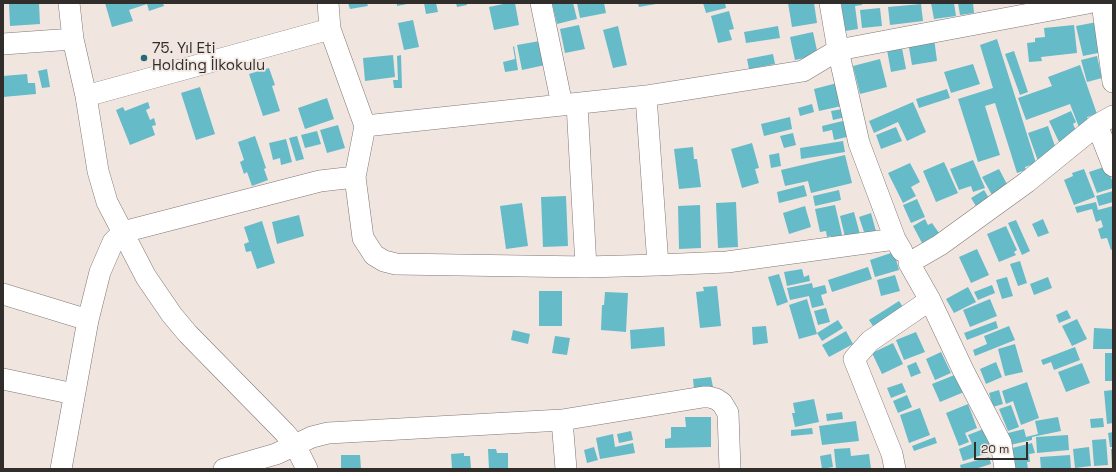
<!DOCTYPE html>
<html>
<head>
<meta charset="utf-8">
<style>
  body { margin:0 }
  #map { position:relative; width:1116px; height:472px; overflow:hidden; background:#f1e5e0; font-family:"Space Grotesk",sans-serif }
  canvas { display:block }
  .frame { position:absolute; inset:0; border:4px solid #312d2b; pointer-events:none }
  .scale { position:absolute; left:974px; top:442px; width:54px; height:18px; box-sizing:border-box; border:2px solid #312d2b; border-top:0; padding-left:5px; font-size:12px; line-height:14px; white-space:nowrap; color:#312d2b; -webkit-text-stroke:3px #f1e5e0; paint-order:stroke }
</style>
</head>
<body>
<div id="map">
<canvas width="1116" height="472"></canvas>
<div class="frame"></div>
<div class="scale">20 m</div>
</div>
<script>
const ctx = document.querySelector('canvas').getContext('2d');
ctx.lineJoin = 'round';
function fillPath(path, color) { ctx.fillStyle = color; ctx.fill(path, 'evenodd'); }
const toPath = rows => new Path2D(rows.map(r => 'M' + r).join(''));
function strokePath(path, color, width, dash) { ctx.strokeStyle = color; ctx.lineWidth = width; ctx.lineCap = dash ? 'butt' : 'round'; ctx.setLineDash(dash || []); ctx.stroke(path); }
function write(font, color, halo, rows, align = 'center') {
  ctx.font = font + ' "Space Grotesk",sans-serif'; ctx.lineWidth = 3.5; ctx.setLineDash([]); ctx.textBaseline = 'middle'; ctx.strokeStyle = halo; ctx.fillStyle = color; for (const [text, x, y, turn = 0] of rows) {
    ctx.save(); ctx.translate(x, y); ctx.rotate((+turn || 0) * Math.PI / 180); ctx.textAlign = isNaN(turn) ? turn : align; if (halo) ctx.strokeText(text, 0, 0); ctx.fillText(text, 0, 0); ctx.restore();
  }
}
fillPath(toPath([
  [39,3,40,24,10,26,9,4],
  [105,3,163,3,164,6,149,11,147,4,129,10,133,21,112,27],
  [348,3,367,3,368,6,350,9],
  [397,3,407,3,407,4,397,6],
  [424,3,436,3,438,12,426,14],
  [456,3,467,3,467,5,457,7],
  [508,3,515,3,519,25,494,30,489,7],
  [552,3,573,3,577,19,557,24],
  [577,3,604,3,606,13,580,18],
  [638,3,656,3,656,4,639,7],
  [703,3,725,3,726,8,706,13],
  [788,3,814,3,817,23,792,27],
  [841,3,862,3,862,5,855,6,858,29,845,31],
  [931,3,954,3,956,16,934,19],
  [958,3,973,3,974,13,960,15],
  [921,4,923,21,890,25,888,7],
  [880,8,882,26,862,28,860,10],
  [729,11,734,29,729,30,732,40,718,43,711,16],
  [413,20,419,47,404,50,398,23],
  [1097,22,1103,52,1083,56,1076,26],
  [579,25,585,49,565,53,560,29],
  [1074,25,1077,53,1041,57,1042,61,1029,62,1027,43,1035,42,1035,38,1045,37,1044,28],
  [618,26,627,65,613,68,603,30],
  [778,26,780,38,746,43,744,32],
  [813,32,818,55,795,60,790,37],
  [934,38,937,61,912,65,908,42],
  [997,39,1036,163,1025,167,1026,170,1017,173,995,103,985,106,1000,155,978,162,958,99,993,88,980,45],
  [540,41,545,65,522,70,517,45],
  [514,46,518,70,505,72,503,62,515,59,513,47],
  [902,48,906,69,891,72,887,50],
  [1014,51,1028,92,1020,95,1005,54],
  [773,54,775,64,749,69,747,59],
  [393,55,395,77,365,81,363,58],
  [401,55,402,88,394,88,393,80,398,80,397,56],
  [1097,56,1102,78,1087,82,1081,60],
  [880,59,887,87,860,94,853,66],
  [973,64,980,84,951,93,944,72],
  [1080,65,1097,114,1087,117,1089,122,1080,130,1070,104,1026,120,1018,98,1052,86,1048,77],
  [269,68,275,85,272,86,280,111,263,116,249,74],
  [47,69,50,87,42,88,38,71],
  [27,74,28,83,35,83,36,94,3,97,3,76],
  [841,82,846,105,819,111,814,89],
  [200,87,215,134,196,140,181,93],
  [947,89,950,98,919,108,916,99],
  [327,98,334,119,305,129,298,108],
  [148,102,150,108,146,110,150,120,154,118,156,125,152,126,155,135,130,145,116,110,123,107,125,111],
  [913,102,926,132,907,141,898,122,874,133,869,121],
  [812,104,814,112,800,116,798,108],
  [848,108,850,116,833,120,831,111],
  [1071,111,1076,122,1073,124,1078,135,1060,144,1049,121],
  [790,117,792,129,764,136,761,124],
  [851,119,855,135,834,140,832,130,823,132,822,126],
  [338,125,345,148,327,153,320,130],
  [1048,126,1057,152,1038,161,1028,133],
  [896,127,902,141,881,149,876,135],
  [317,131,321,144,305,148,301,135],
  [793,133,796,145,784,148,780,136],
  [255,136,266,168,264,169,268,180,252,186,247,172,244,174,240,162,244,160,238,142],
  [297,136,304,159,296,161,289,138],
  [286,139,292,162,281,165,280,158,273,160,269,143],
  [843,141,845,152,801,159,800,148],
  [752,143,759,168,755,169,759,183,742,188,731,149],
  [693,147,694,159,697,159,701,187,679,189,674,149],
  [779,153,781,166,771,168,769,155],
  [845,155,852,183,811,193,808,181,785,186,781,170],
  [973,160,985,188,973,192,971,186,959,190,950,169],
  [944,162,958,193,936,202,923,171],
  [910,163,920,182,911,187,916,196,903,203,888,173],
  [1107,166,1113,183,1113,188,1097,193,1089,172],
  [999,169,1008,186,992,195,982,177],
  [1084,169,1095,197,1074,205,1064,180,1073,176,1072,173],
  [804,185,807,196,779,203,777,192],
  [839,190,841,200,815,206,813,196],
  [984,190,992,203,979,211,971,198],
  [1113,191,1113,202,1099,206,1096,196],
  [566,196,568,246,543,247,541,197],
  [917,199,925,217,911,223,903,205],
  [736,202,738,247,718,248,716,203],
  [1096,202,1098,210,1113,206,1113,249,1111,250,1107,238,1101,239,1098,229,1103,227,1101,220,1096,222,1092,209,1077,213,1075,207],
  [522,203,528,246,506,249,500,206],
  [700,205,701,248,679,249,678,206],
  [835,205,843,239,832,241,831,236,827,237,826,231,820,232,815,209],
  [805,206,811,227,789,234,783,213],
  [854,212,861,238,846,241,840,216],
  [871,213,877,235,866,238,859,217],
  [299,215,304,236,277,244,272,222],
  [925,219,928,225,932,223,939,233,922,243,913,226],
  [1043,219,1049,233,1038,237,1032,224],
  [1016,220,1030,251,1022,255,1008,223],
  [262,221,275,263,257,269,251,251,246,252,244,244,249,242,244,227],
  [1006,226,1017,250,1014,252,1016,255,999,262,987,234],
  [977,249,989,275,971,283,959,257],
  [894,252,899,270,875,277,870,260],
  [1020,261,1027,283,1018,286,1010,264],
  [868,267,872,279,832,292,828,280],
  [802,269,804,277,809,275,810,281,787,286,784,272],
  [779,274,788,302,777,306,768,277],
  [895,275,900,291,881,296,877,280],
  [1007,277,1013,296,1002,299,996,280],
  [1048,277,1052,288,1034,295,1030,284],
  [812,283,813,288,825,285,827,293,821,295,824,305,812,308,809,296,790,300,787,288],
  [992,285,995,293,978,300,974,292],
  [717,286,721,326,700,328,696,292,704,291,703,287],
  [968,287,976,302,954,313,946,299],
  [539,291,562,291,562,326,539,326],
  [605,292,628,293,626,332,601,330,602,305,604,305],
  [807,299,817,334,799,339,789,305],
  [990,299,997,316,970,327,963,310],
  [899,301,905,310,875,329,869,320],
  [826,308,830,322,818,325,814,311],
  [1067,310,1071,318,1059,323,1056,315],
  [1077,319,1087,339,1072,346,1062,326],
  [838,320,843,328,822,341,817,333],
  [996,321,998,328,967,340,964,333],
  [766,326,768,343,753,345,752,327],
  [1009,326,1015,340,975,356,973,350,987,344,984,336],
  [664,327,665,346,631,349,630,330],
  [1094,328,1113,329,1113,349,1093,349],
  [513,330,530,334,528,344,511,340],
  [846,331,853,344,829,357,822,345],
  [916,332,925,352,904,360,896,340],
  [555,336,570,338,567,355,552,353],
  [893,343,903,364,882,374,872,353],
  [1015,344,1023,372,1005,376,998,349],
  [1075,347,1080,360,1054,370,1051,362,1043,365,1041,360],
  [941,352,951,373,935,380,926,359],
  [1105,353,1113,353,1113,381,1105,381],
  [916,362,921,373,911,377,907,366],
  [996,362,1002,377,986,384,980,369],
  [1082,363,1090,383,1066,392,1058,372],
  [957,374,964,392,940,402,932,384],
  [711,377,713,387,694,389,693,379],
  [1027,382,1039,418,1021,425,1013,401,1006,404,1002,391],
  [902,383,906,392,891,398,887,388],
  [999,390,1003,404,993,407,989,393],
  [1113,390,1113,423,1107,424,1104,391],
  [907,395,912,407,898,413,893,401],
  [814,399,819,422,795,427,792,413,795,413,793,403],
  [968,404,977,428,965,433,969,442,959,446,946,413],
  [1011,405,1019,427,1008,431,999,409],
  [920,408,930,435,909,443,900,415],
  [842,412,843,419,827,421,826,414],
  [685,417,711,417,711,447,665,448,665,439,671,438,671,427,686,427],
  [1058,417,1061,431,1032,437,1032,440,1010,445,1008,433,1024,429,1026,437,1038,434,1035,421],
  [1103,418,1104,427,1091,428,1090,419],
  [856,421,859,441,822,445,819,426],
  [812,428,813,434,791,436,791,430],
  [986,428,994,451,963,461,959,449,972,444,968,435],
  [631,431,633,440,619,443,617,434],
  [1113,432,1113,447,1110,447,1108,433],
  [613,434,615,447,633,443,635,453,600,459,596,438],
  [1068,435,1069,450,1037,453,1036,437],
  [935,437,937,443,914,451,912,446],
  [1106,439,1108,465,1094,466,1092,440],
  [1032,443,1035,453,1029,454,1030,462,1027,462,1028,469,1016,469,1012,448],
  [594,447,598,460,587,463,584,450],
  [1089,447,1091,466,1075,468,1073,449],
  [850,448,851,456,869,454,871,469,836,469,834,449],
  [488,449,496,449,497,453,508,453,508,469,489,469],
  [1111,449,1113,449,1113,467,1112,467],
  [464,453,464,456,470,456,471,469,452,469,451,454],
  [831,454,833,467,822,469,820,456],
  [341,455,360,455,361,469,341,469],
  [1070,455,1071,469,1041,469,1040,457],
  [989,457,991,464,975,469,961,469,960,465]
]), '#66bbc8');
const minor = toPath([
  [69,3,73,39,86,96,98,171,107,202,146,277,172,315,188,334,285,433,295,445,307,469],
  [541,3,562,105],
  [830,3,838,50,859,143,895,239,902,251],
  [1102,3,1113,82],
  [330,29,365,126,355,177,363,238,374,255,384,261,396,264,586,267,658,265,727,262,895,239],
  [3,44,73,39],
  [86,96,330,29,328,3],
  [646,96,658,265],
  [577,104,586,267],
  [1097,125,1113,166],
  [365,126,646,96,803,71,838,50,1088,3],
  [3,294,88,320],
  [930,300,963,370,1001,443,1005,469],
  [3,379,74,394],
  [562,420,566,469],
  [61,469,88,320,100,272,113,242,123,232,320,181,355,177],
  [224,469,276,454,312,437,328,433,562,420,703,397,709,397,716,399,722,403,728,413,730,469],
  [895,469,892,454,854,359,870,341,930,300,909,263,940,245,1027,182,1097,125,1113,116]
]);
strokePath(minor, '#817773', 22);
strokePath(minor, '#fff', 21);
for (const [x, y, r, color] of [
  [144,58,4,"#226b75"]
]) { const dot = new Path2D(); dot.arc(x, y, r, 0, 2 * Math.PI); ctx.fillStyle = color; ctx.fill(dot); strokePath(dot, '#f1e5e0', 1.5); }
write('15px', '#312d2b', '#f1e5e0', [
  ["75. Yıl Eti",152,49],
  ["Holding İlkokulu",152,66]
], 'left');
</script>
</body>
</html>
